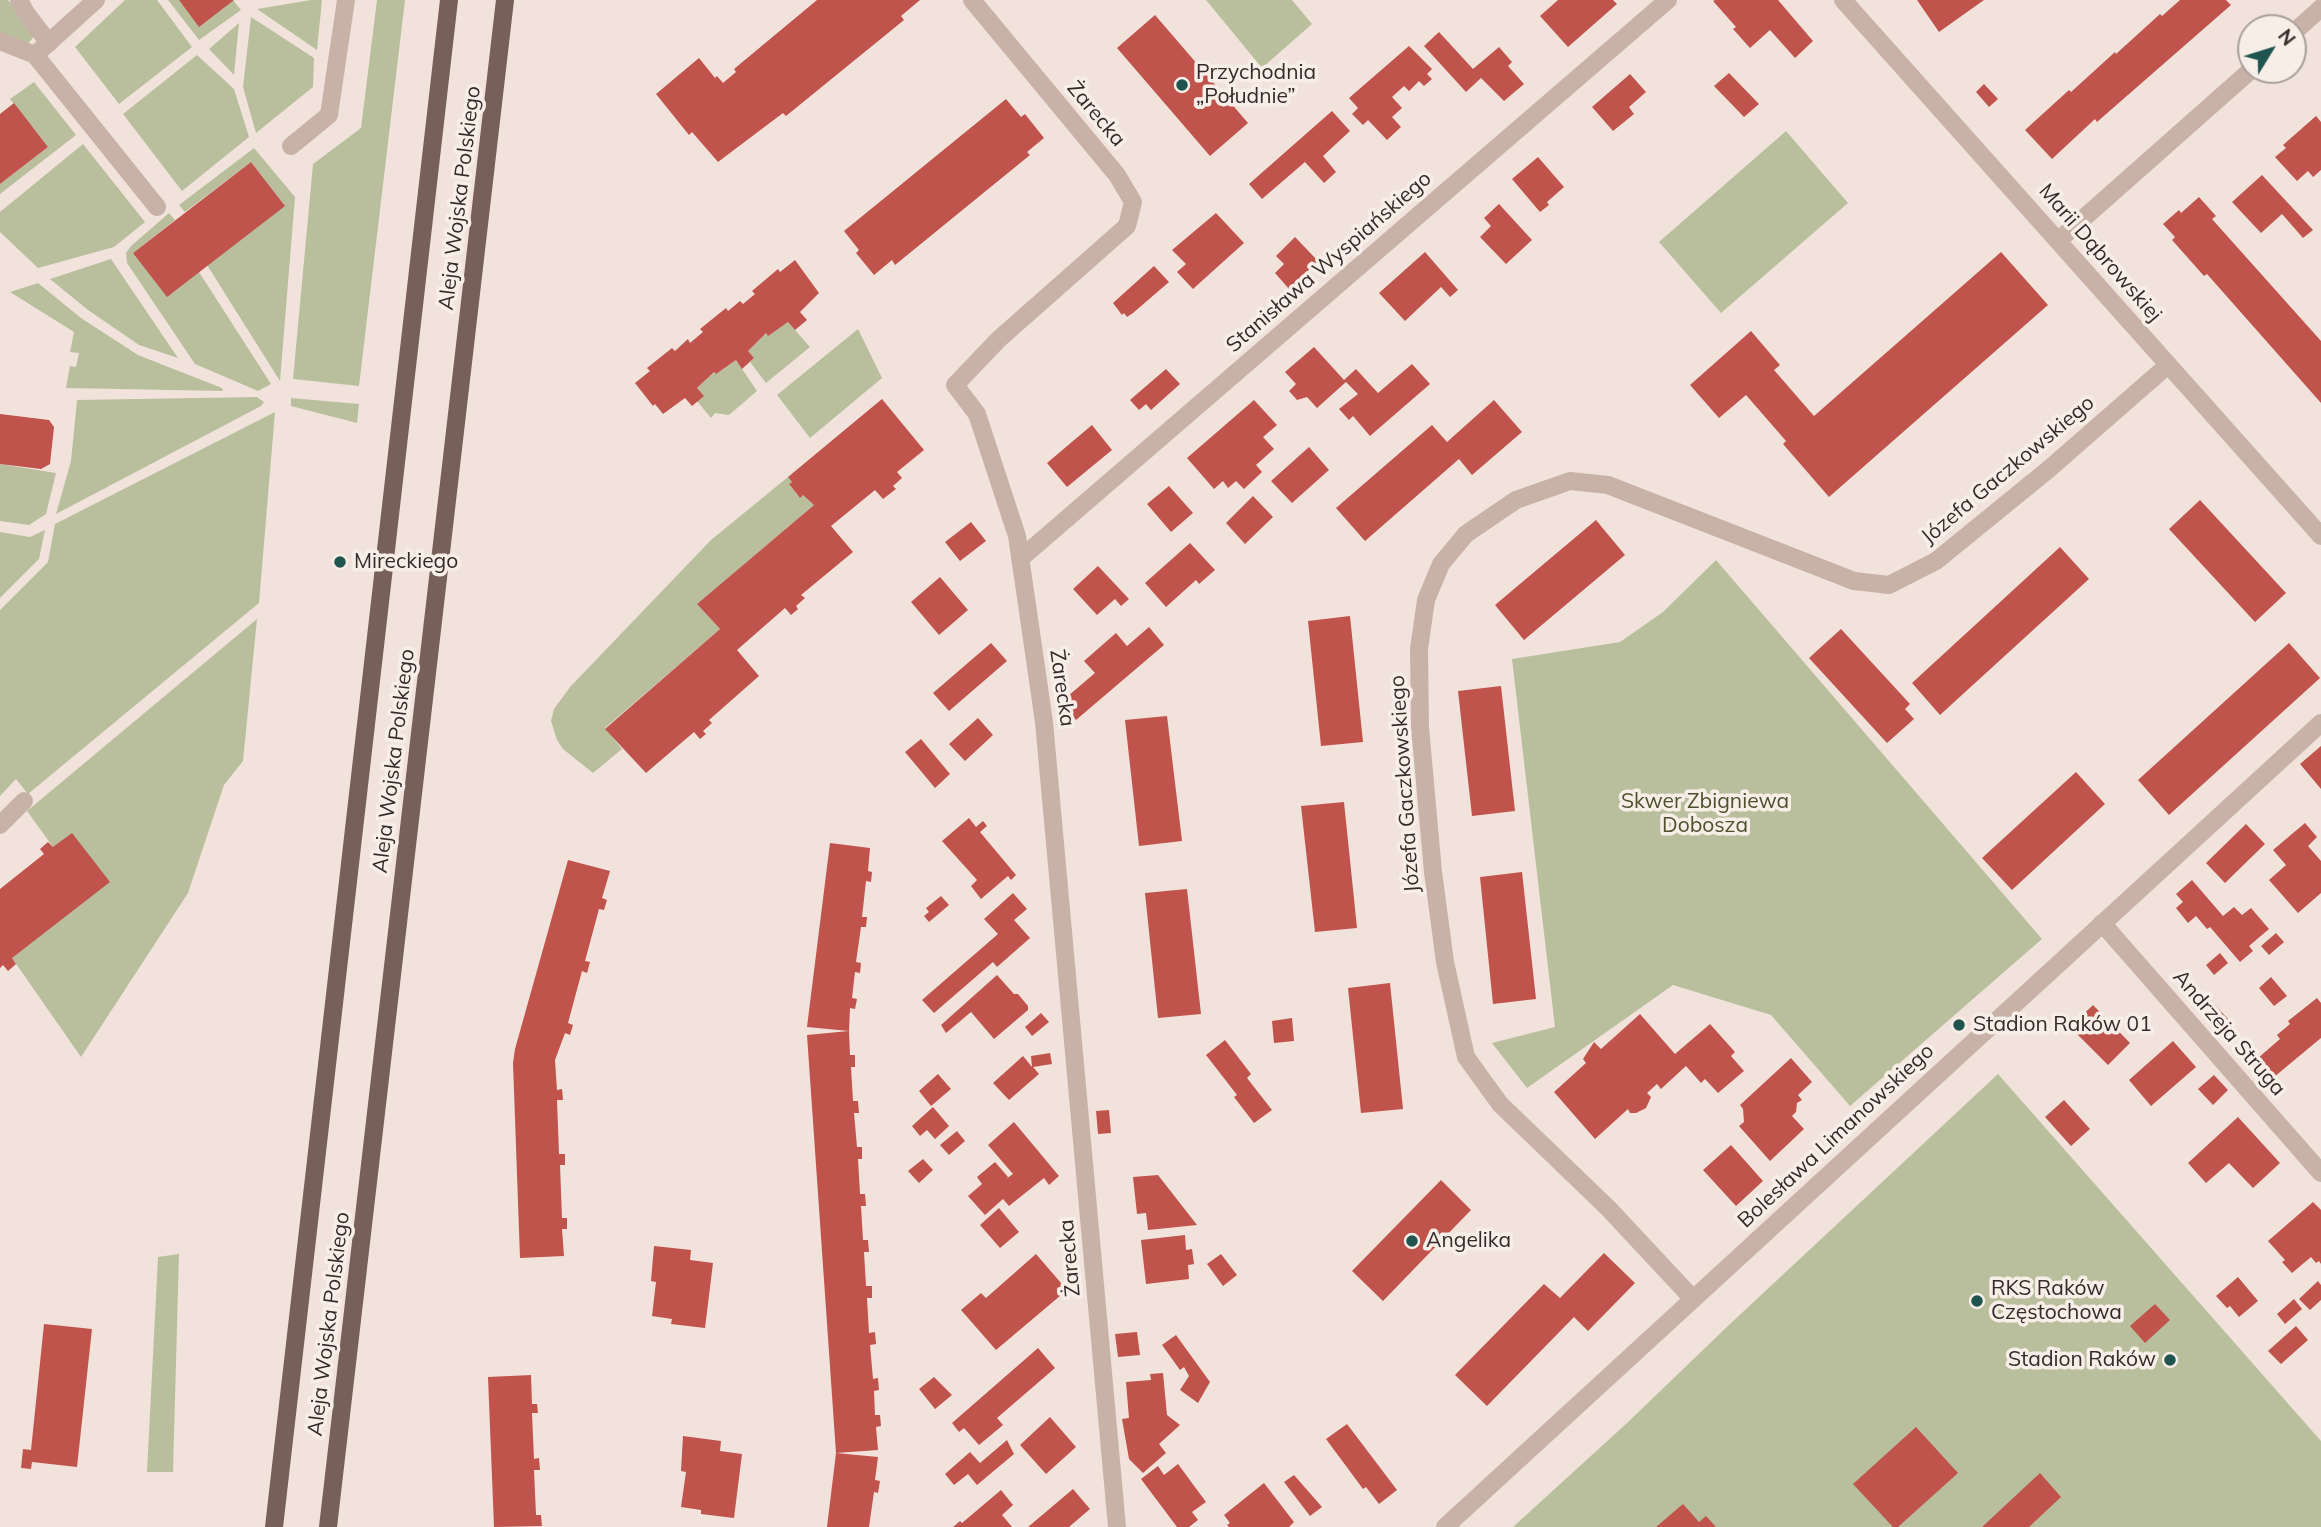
<!DOCTYPE html>
<html>
<head>
<meta charset="utf-8">
<style>
  body { margin:0 }
  #map { position:relative; width:2321px; height:1527px; overflow:hidden; background:#f1e3dc; font-family:Mulish,sans-serif }
  canvas { display:block }
  .north { position:absolute; left:2237px; top:14px; width:70px; height:70px; box-sizing:border-box; background:#f8eee8; border:2px solid #aaa09b; border-radius:50%; rotate:52deg; font-size:19px; font-weight:700; line-height:28px; text-align:center; color:#352a28 }
  .north::after { content:''; display:block; margin:auto; width:24px; height:32px; background:#20554f; clip-path:polygon(50% 0,100% 100%,50% 72%,0 100%) }
</style>
</head>
<body>
<div id="map">
<canvas width="2321" height="1527"></canvas>
<div class="north">N</div>
</div>
<script>
const ctx = document.querySelector('canvas').getContext('2d');
ctx.lineJoin = 'round';
function fillPath(path, color) { ctx.fillStyle = color; ctx.fill(path, 'evenodd'); }
const toPath = rows => new Path2D(rows.map(r => 'M' + r).join(''));
function strokePath(path, color, width, dash) { ctx.strokeStyle = color; ctx.lineWidth = width; ctx.lineCap = dash ? 'butt' : 'round'; ctx.setLineDash(dash || []); ctx.stroke(path); }
function write(font, color, halo, rows, align = 'center') {
  ctx.font = font + ' Mulish,sans-serif'; ctx.lineWidth = 7; ctx.setLineDash([]); ctx.textBaseline = 'middle'; ctx.strokeStyle = halo; ctx.fillStyle = color; for (const [text, x, y, turn = 0] of rows) {
    ctx.save(); ctx.translate(x, y); ctx.rotate((+turn || 0) * Math.PI / 180); ctx.textAlign = isNaN(turn) ? turn : align; if (halo) ctx.strokeText(text, 0, 0); ctx.fillText(text, 0, 0); ctx.restore();
  }
}
fillPath(toPath([
  [0,0,8,0,36,34,26,46,0,35],
  [125,0,157,0,192,47,119,104,75,47],
  [168,0,233,0,241,10,199,40],
  [311,0,322,0,317,50,257,9],
  [377,0,405,0,359,386,293,379,313,164,361,128],
  [1206,0,1292,0,1312,24,1262,68],
  [251,17,314,58,313,87,256,133,243,87],
  [239,23,234,75,209,49],
  [197,55,234,89,249,137,182,191,123,114],
  [34,82,76,135,0,194,0,184,48,147,10,99],
  [1786,131,1848,203,1721,313,1659,242],
  [83,144,145,222,114,247,38,268,0,232,0,212],
  [254,148,295,197,280,381,207,265,284,205,251,162,185,212,179,205],
  [169,213,175,220,133,253,199,272,271,384,258,391,195,364,127,263,126,253,131,246],
  [111,259,178,358,139,345,88,310,50,279],
  [38,283,81,318,138,355,222,388,223,391,66,388,70,366,76,367,79,353,70,352,74,332,10,292],
  [788,322,810,347,766,383,750,362,754,358,748,351,766,333,768,335],
  [858,329,882,378,810,438,777,395],
  [736,360,757,391,729,415,715,413,711,418,697,401,703,395,697,388,714,372,716,374],
  [257,397,264,402,261,406,56,514,71,461,77,400],
  [291,398,359,404,357,423,291,406],
  [275,412,259,603,28,794,16,779,0,796,0,610,48,562,55,524],
  [0,464,56,473,46,514,29,525,0,521],
  [788,477,792,482,789,484,799,497,803,495,814,505,697,604,720,629,605,728,622,749,593,773,563,749,557,740,551,721,554,709,570,687,711,540],
  [45,530,39,559,0,598,0,532,30,537],
  [1716,560,2042,939,1850,1106,1771,1015,1673,985,1527,1088,1492,1043,1555,1027,1512,659,1620,642,1663,612],
  [257,619,243,761,224,785,188,893,81,1057,12,958,53,847,27,811],
  [1998,1074,2321,1441,2321,1527,1513,1527,1627,1423,1730,1324],
  [179,1254,173,1472,147,1472,158,1257]
]), '#b9bf9d');
fillPath(toPath([
  [179,0,234,0,199,27],
  [817,0,920,0,901,16,904,20,786,116,783,113,718,162,692,132,689,135,656,94,699,58,715,78,717,76,723,83,736,72,734,69],
  [1558,0,1613,0,1617,4,1568,47,1540,16],
  [1715,0,1778,0,1813,41,1795,58,1770,30,1750,48,1733,29,1736,27,1713,1],
  [1917,0,1984,0,1939,32],
  [2180,0,2226,0,2231,5,2097,122,2095,119,2052,159,2025,130,2069,90,2071,92,2115,52,2116,54,2160,14,2162,16],
  [1155,15,1248,123,1210,156,1117,48],
  [1439,32,1473,69,1499,47,1512,62,1508,66,1524,84,1504,101,1481,78,1466,92,1424,46],
  [1409,46,1432,69,1427,74,1432,79,1424,86,1419,81,1409,91,1404,86,1392,97,1402,108,1392,117,1401,127,1387,140,1368,120,1363,125,1352,114,1358,108,1349,98],
  [1729,73,1759,104,1744,117,1714,86],
  [1630,74,1646,92,1629,107,1634,114,1613,131,1592,107],
  [1984,84,1998,99,1989,107,1976,92],
  [1006,99,1021,117,1025,114,1044,138,1027,152,1030,155,895,265,892,260,874,275,856,253,859,250,844,231],
  [14,103,48,147,0,184,0,114],
  [1332,111,1350,131,1323,156,1336,172,1324,183,1305,162,1262,199,1249,184],
  [2316,116,2321,122,2321,170,2313,177,2308,171,2297,181,2275,157,2286,148,2283,145],
  [1538,157,1564,187,1547,202,1549,205,1540,212,1512,179],
  [251,162,285,206,167,297,133,253],
  [2262,175,2313,230,2303,238,2282,214,2261,233,2232,202],
  [2199,197,2216,216,2212,219,2321,341,2321,403,2207,274,2204,276,2172,240,2175,237,2163,224,2179,210,2181,213],
  [1499,204,1532,240,1506,264,1480,237,1491,226,1484,218],
  [1216,213,1244,243,1193,289,1177,272,1186,264,1172,250],
  [1295,237,1318,261,1289,289,1275,273,1284,264,1276,256],
  [1425,252,1458,290,1450,297,1441,287,1405,321,1379,293],
  [2001,252,2048,305,1829,497,1783,444,1786,441,1746,395,1719,418,1690,385,1751,331,1780,365,1774,370,1814,416],
  [795,260,819,293,800,312,807,320,795,330,788,322,768,336,766,333,748,351,754,358,742,369,736,360,716,374,714,372,697,388,704,396,692,406,685,398,663,414,655,404,653,406,635,383,650,371,647,368,672,348,675,351,688,339,690,343,703,332,700,329,726,308,728,311,740,301,743,304,755,294,752,291,778,269,780,272],
  [1154,266,1169,282,1133,313,1127,317,1124,313,1122,315,1113,303],
  [1314,347,1344,380,1356,369,1378,393,1412,364,1430,384,1370,436,1353,416,1349,420,1339,409,1358,394,1346,382,1317,408,1307,397,1297,400,1289,391,1296,384,1285,372],
  [1166,369,1180,384,1151,410,1146,404,1139,410,1130,400],
  [882,399,924,450,897,472,902,478,893,486,896,489,883,499,875,490,831,526,853,552,801,595,805,598,796,606,798,609,791,615,785,608,737,650,759,676,709,720,712,723,703,731,706,734,700,739,694,732,646,773,605,729,720,629,697,604,814,505,803,495,800,498,789,484,792,482,788,477],
  [1254,400,1277,425,1263,437,1274,449,1256,465,1262,472,1244,489,1236,481,1228,488,1223,481,1214,489,1187,458],
  [1494,400,1522,432,1472,475,1459,459,1365,541,1336,508,1432,425,1447,442],
  [0,414,49,420,54,427,50,464,41,469,0,464],
  [1092,425,1112,450,1067,487,1047,463],
  [1309,447,1329,470,1292,503,1271,481],
  [1169,486,1193,513,1171,532,1147,504],
  [1253,496,1273,517,1245,544,1226,523],
  [2200,500,2286,593,2255,622,2169,529],
  [1596,520,1625,555,1524,640,1495,605],
  [971,522,986,541,960,561,945,542],
  [1190,543,1215,570,1199,584,1196,580,1166,607,1145,583],
  [2060,547,2089,579,1940,715,1912,683],
  [1098,566,1129,599,1121,606,1115,599,1097,615,1073,589],
  [940,577,968,610,939,635,911,602],
  [1350,616,1363,742,1321,746,1308,621],
  [1149,627,1164,645,1076,720,1061,702,1095,673,1084,661,1116,633,1127,646],
  [1841,629,1910,704,1905,709,1914,719,1887,743,1809,658],
  [991,643,1007,661,949,711,933,693],
  [2289,643,2320,678,2169,815,2138,780],
  [1501,686,1515,811,1472,816,1458,691],
  [1167,716,1182,841,1139,846,1125,720],
  [978,718,993,735,965,761,949,744],
  [921,739,950,774,935,788,905,752],
  [2321,746,2321,789,2300,764],
  [2076,772,2105,804,2012,890,1982,858],
  [1344,802,1357,928,1315,932,1301,806],
  [969,818,976,827,983,821,987,826,980,832,1016,875,1011,880,1008,876,981,899,971,886,977,880,942,841],
  [2305,823,2317,837,2308,846,2321,861,2321,893,2298,913,2269,880,2286,865,2273,850],
  [2246,824,2265,844,2225,883,2206,863],
  [72,833,110,882,12,958,16,964,8,971,3,965,0,968,0,889,44,854,40,849,48,842,53,847],
  [830,843,870,848,868,871,872,872,871,882,866,881,862,917,867,917,866,927,861,927,856,962,861,963,860,973,855,972,852,998,857,999,855,1009,850,1008,849,1031,807,1027],
  [568,860,610,871,602,898,607,900,604,910,599,909,585,961,590,962,587,973,582,971,568,1023,573,1025,570,1035,565,1033,555,1060,557,1090,562,1089,563,1100,557,1100,559,1154,565,1154,565,1165,560,1165,562,1218,567,1218,567,1229,562,1229,564,1256,520,1258,513,1063,515,1049],
  [1522,872,1536,999,1493,1004,1480,877],
  [2192,880,2223,916,2234,907,2242,915,2251,908,2269,929,2249,946,2253,951,2240,962,2210,927,2207,929,2196,916,2188,923,2176,908,2183,902,2176,894],
  [1187,889,1201,1014,1158,1018,1145,893],
  [1013,893,1027,909,1014,920,1030,938,997,967,993,962,934,1013,922,1000,998,934,984,919],
  [941,896,949,905,929,922,924,916,929,912,926,908],
  [2276,933,2284,942,2269,955,2261,946],
  [2220,953,2228,963,2214,975,2206,965],
  [997,975,1014,994,1018,994,1028,1006,1028,1010,994,1039,971,1012,946,1033,941,1025],
  [2271,977,2287,996,2274,1006,2259,988],
  [1390,983,1403,1109,1361,1113,1348,988],
  [2317,998,2321,1003,2321,1038,2274,1077,2258,1058,2280,1039,2277,1035,2290,1024,2288,1021],
  [2214,1004,2228,1019,2220,1028,2205,1012],
  [2093,1005,2130,1043,2108,1065,2070,1027],
  [1041,1013,1049,1022,1032,1036,1025,1027],
  [1640,1014,1675,1054,1710,1024,1735,1052,1731,1056,1744,1071,1718,1093,1705,1079,1701,1083,1686,1066,1661,1089,1657,1084,1647,1093,1651,1097,1646,1108,1636,1113,1630,1113,1628,1109,1595,1139,1554,1092,1586,1063,1583,1059,1594,1042,1601,1049],
  [1292,1018,1294,1041,1274,1043,1272,1021],
  [849,1031,850,1055,855,1055,855,1067,851,1067,853,1101,858,1101,859,1113,854,1113,857,1147,862,1147,862,1159,858,1159,860,1194,865,1194,866,1206,861,1206,863,1240,868,1240,869,1252,864,1252,866,1286,872,1286,872,1298,867,1298,869,1333,875,1332,876,1344,870,1345,873,1379,878,1378,879,1390,874,1391,875,1415,880,1415,881,1426,876,1427,878,1450,836,1453,878,1457,875,1480,880,1481,878,1493,874,1492,869,1527,827,1527,836,1453,807,1035],
  [1225,1040,1251,1074,1247,1078,1272,1110,1254,1123,1234,1097,1237,1095,1206,1055],
  [2173,1041,2196,1067,2151,1106,2129,1080],
  [1050,1053,1052,1064,1033,1067,1039,1074,1009,1100,993,1083,1023,1056,1032,1067,1031,1056],
  [1791,1058,1812,1082,1798,1095,1802,1100,1797,1103,1796,1112,1792,1116,1804,1129,1770,1161,1739,1126,1744,1122,1743,1109,1740,1105],
  [938,1074,951,1089,931,1106,919,1091],
  [2214,1075,2228,1090,2213,1105,2198,1089],
  [2064,1100,2090,1129,2071,1146,2045,1117],
  [933,1107,949,1126,935,1139,927,1130,920,1136,912,1126],
  [1109,1110,1111,1133,1098,1134,1096,1111],
  [2238,1117,2280,1163,2253,1188,2229,1163,2206,1183,2188,1163],
  [1014,1122,1059,1176,1049,1185,1044,1178,1009,1206,1003,1199,985,1215,968,1196,982,1184,977,1177,995,1162,1008,1177,1006,1179,1013,1174,988,1145],
  [957,1131,965,1141,949,1155,940,1145],
  [1731,1145,1763,1181,1736,1206,1703,1170],
  [923,1159,933,1170,919,1183,908,1171],
  [1158,1175,1197,1225,1148,1230,1146,1213,1137,1214,1133,1177],
  [1441,1180,1471,1210,1383,1301,1352,1271],
  [2313,1202,2321,1210,2321,1264,2319,1261,2316,1263,2311,1257,2292,1273,2282,1262,2285,1260,2268,1241],
  [999,1208,1019,1232,1000,1248,980,1225],
  [1185,1235,1186,1250,1192,1249,1194,1264,1188,1265,1189,1279,1146,1284,1141,1240],
  [654,1246,691,1250,690,1260,713,1263,705,1328,671,1324,672,1319,652,1316,656,1282,651,1281],
  [1604,1253,1635,1283,1588,1331,1574,1317,1487,1406,1455,1375,1544,1284,1560,1298],
  [1036,1254,1067,1290,996,1350,961,1310,981,1293,986,1298],
  [1221,1254,1237,1275,1223,1286,1207,1264],
  [2238,1277,2258,1301,2239,1317,2230,1306,2227,1308,2216,1296],
  [2318,1281,2321,1285,2321,1300,2310,1310,2299,1299],
  [2294,1299,2302,1309,2285,1324,2277,1314],
  [2155,1304,2170,1320,2145,1343,2130,1326],
  [44,1324,92,1329,77,1467,32,1462,31,1469,21,1468,23,1449,31,1450],
  [2296,1326,2308,1340,2281,1364,2268,1351],
  [1137,1332,1140,1355,1118,1357,1115,1334],
  [1176,1335,1210,1382,1198,1403,1180,1390,1189,1376,1184,1367,1180,1370,1162,1345],
  [1038,1348,1055,1368,997,1418,1003,1425,979,1445,964,1428,959,1432,952,1423],
  [1163,1373,1167,1415,1180,1425,1159,1444,1166,1453,1143,1473,1129,1459,1122,1419,1129,1418,1126,1382,1151,1380,1150,1374],
  [531,1375,532,1404,537,1404,538,1413,532,1413,534,1459,539,1458,540,1470,534,1470,536,1515,541,1515,542,1526,494,1527,488,1377],
  [934,1377,952,1395,935,1409,919,1389],
  [1050,1417,1076,1447,1046,1474,1020,1445],
  [1347,1424,1397,1490,1379,1504,1366,1487,1363,1489,1326,1439],
  [1916,1427,1958,1473,1898,1527,1893,1527,1853,1484],
  [683,1436,721,1441,720,1451,742,1454,734,1518,701,1514,701,1510,681,1507,686,1472,681,1471],
  [1007,1440,1014,1454,977,1485,968,1474,954,1485,945,1474,970,1452,980,1463],
  [1178,1464,1206,1502,1192,1512,1198,1520,1189,1527,1177,1527,1141,1479,1158,1466,1164,1475],
  [2040,1473,2061,1497,2029,1527,1982,1527],
  [1294,1475,1322,1507,1310,1516,1284,1482],
  [1264,1483,1294,1522,1289,1527,1229,1527,1227,1525,1230,1523,1224,1515],
  [1073,1489,1090,1509,1069,1527,1028,1527],
  [1001,1490,1013,1505,1002,1515,1012,1527,953,1527,960,1521,962,1523],
  [1683,1504,1699,1522,1706,1516,1716,1527,1656,1527]
]), '#c0534b');
strokePath(toPath([
  [19,0,26,13,49,43],
  [96,0,35,55,157,207],
  [972,0,1117,175,1133,202,1127,226,999,339,955,385,977,414,1017,536,1044,722,1117,1527],
  [1843,0,2321,536],
  [2293,33,2321,8],
  [0,41,35,55],
  [291,146,329,115,346,0],
  [2059,240,2251,70],
  [1020,559,1668,0],
  [0,825,24,801],
  [2102,923,2321,1173],
  [1693,1299,1609,1209,1500,1104,1466,1057,1445,962,1433,872,1420,727,1419,649,1426,600,1441,564,1466,534,1516,500,1570,481,1608,485,1854,581,1889,585,1936,561,2049,469,2168,365]
]), '#c8b2a8', 18);
strokePath(toPath([
  [1445,1527,2321,723]
]), '#c8b2a8', 18);
strokePath(toPath([
  [274,1527,449,0],
  [328,1527,505,0]
]), '#775f5a', 18);
for (const [x, y, r, color] of [
  [1182,85,7,"#20554f"],
  [340,562,7,"#20554f"],
  [1959,1025,7,"#20554f"],
  [1412,1241,7,"#20554f"],
  [1977,1301,7,"#20554f"],
  [2170,1360,7,"#20554f"]
]) { const dot = new Path2D(); dot.arc(x, y, r, 0, 2 * Math.PI); ctx.fillStyle = color; ctx.fill(dot); strokePath(dot, '#f8eee8', 2.5); }
write('21px', '#352a28', '#f8eee8', [
  ["Przychodnia",1196,73],
  ["„Południe”",1196,97],
  ["Mireckiego",354,562],
  ["Stadion Raków 01",1973,1025],
  ["Angelika",1426,1241],
  ["RKS Raków",1991,1289],
  ["Częstochowa",1991,1313],
  ["Stadion Raków",2156,1360,"right"]
], 'left');
write('21px', '#352a28', '#f8eee8', [
  ["Żarecka",1096,114,50],
  ["Aleja Wojska Polskiego",460,198,-83],
  ["Marii Dąbrowskiej",2100,253,49],
  ["Stanisława Wyspiańskiego",1329,262,-41],
  ["Józefa Gaczkowskiego",2008,470,-40],
  ["Żarecka",1062,688,82],
  ["Aleja Wojska Polskiego",394,761,-83],
  ["Józefa Gaczkowskiego",1405,784,-94],
  ["Andrzeja Struga",2229,1033,49],
  ["Bolesława Limanowskiego",1836,1136,-43],
  ["Żarecka",1070,1258,-95],
  ["Aleja Wojska Polskiego",329,1324,-83]
]);
write('21px', '#4b522d', '#f8eee8', [
  ["Skwer Zbigniewa",1705,802],
  ["Dobosza",1705,826]
]);
</script>
</body>
</html>
